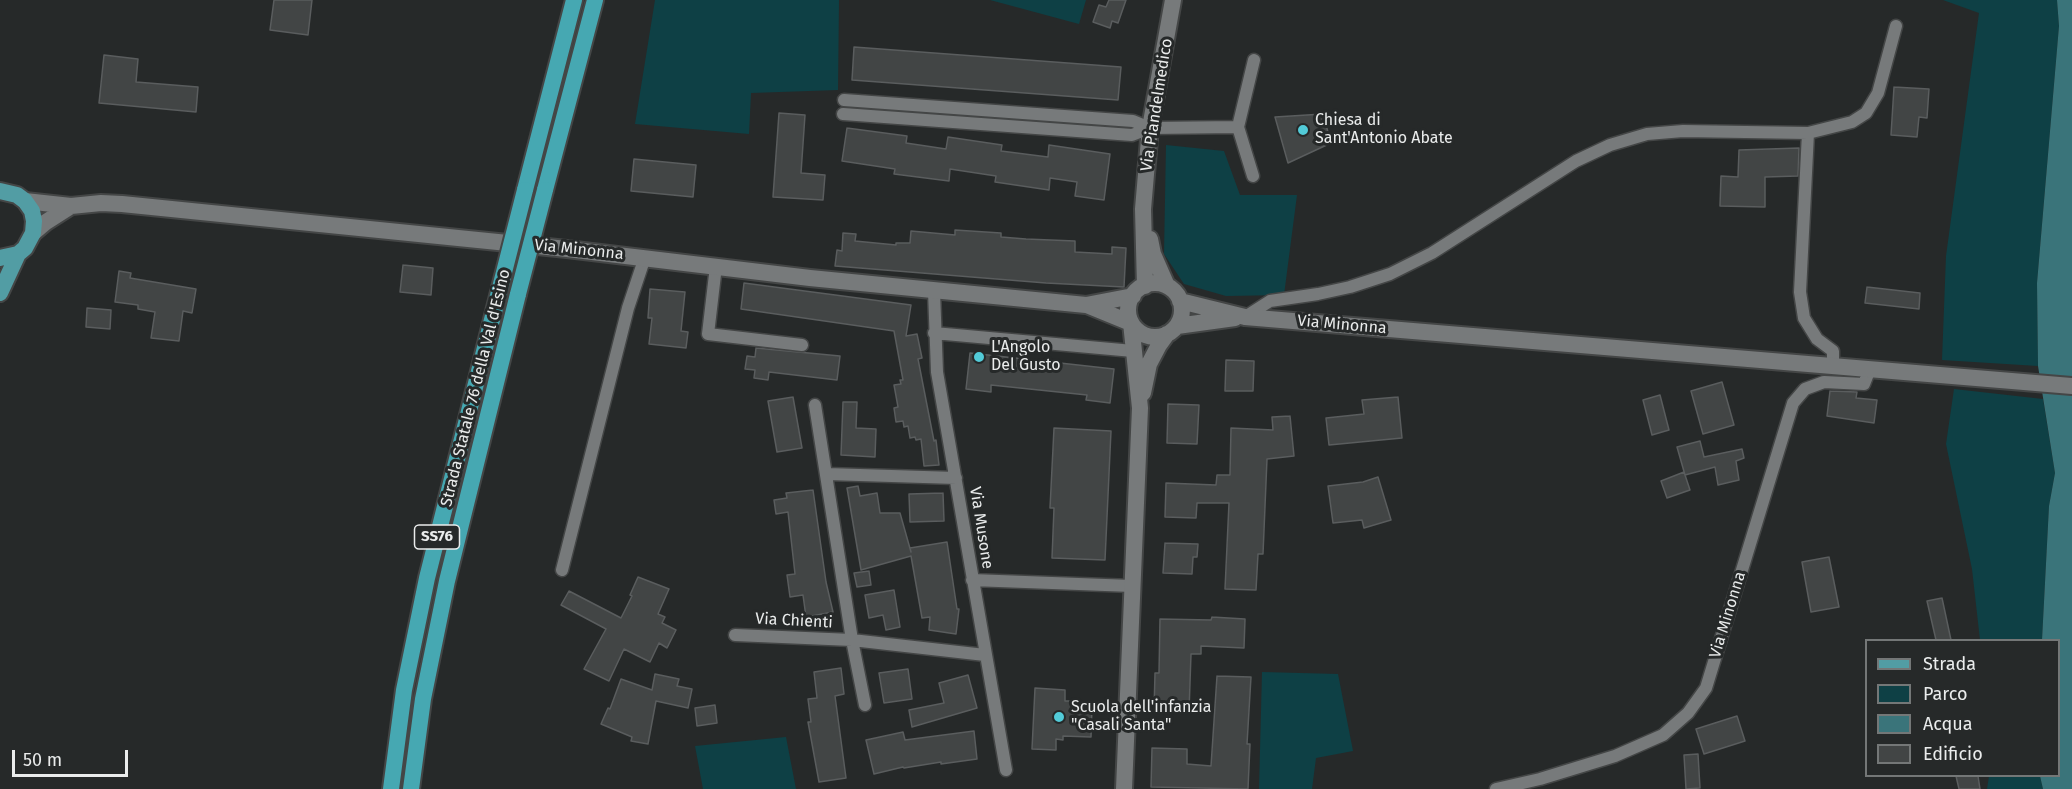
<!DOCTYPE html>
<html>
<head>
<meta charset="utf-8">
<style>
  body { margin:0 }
  #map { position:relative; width:2072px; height:789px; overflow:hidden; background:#262929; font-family:"Fira Sans",sans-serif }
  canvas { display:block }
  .legend { position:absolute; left:1865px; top:639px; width:195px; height:138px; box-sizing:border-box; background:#262929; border:2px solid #747777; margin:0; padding:8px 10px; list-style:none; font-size:18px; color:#eaecec }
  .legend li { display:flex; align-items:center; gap:12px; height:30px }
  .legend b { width:30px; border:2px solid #747777 }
  .scale { position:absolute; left:12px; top:750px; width:116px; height:27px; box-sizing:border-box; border:3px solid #eaecec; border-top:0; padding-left:8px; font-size:18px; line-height:21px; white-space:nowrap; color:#eaecec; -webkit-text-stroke:4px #262929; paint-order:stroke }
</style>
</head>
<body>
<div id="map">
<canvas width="2072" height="789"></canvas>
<ul class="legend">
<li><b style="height:8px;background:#529da4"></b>Strada</li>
<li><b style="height:16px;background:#0e4045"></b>Parco</li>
<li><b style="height:16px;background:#3a747a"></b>Acqua</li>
<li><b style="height:16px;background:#424545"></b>Edificio</li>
</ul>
<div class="scale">50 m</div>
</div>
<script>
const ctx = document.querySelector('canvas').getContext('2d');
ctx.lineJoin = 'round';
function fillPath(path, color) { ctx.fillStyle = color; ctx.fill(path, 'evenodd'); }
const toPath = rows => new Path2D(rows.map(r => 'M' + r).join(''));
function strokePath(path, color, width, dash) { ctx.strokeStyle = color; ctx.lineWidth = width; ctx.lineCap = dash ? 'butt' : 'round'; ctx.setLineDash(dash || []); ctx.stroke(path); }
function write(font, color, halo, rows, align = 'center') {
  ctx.font = font + ' "Fira Sans",sans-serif'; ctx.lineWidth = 6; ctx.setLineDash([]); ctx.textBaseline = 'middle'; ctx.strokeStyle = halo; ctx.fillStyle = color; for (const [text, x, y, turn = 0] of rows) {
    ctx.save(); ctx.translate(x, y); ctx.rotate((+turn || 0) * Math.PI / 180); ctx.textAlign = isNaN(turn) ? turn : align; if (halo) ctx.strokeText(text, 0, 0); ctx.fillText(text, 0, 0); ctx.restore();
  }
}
fillPath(toPath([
  [655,0,839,0,838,90,751,93,749,134,635,124],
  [990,0,1086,0,1079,24],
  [1943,0,2057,0,2059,26,2037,283,2038,366,1942,360,1946,256,1979,13],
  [1166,145,1224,151,1240,195,1297,195,1284,295,1226,296,1184,284,1164,254],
  [1954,389,2043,399,2055,473,2049,506,2042,640,1980,640,1972,569,1946,444],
  [1262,672,1338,674,1353,751,1316,758,1312,789,1259,789],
  [786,737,796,789,703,789,695,746],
  [1989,776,2040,776,2043,789,1987,789]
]), '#0e4045');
fillPath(toPath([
  [2057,0,2072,0,2072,789,2043,789,2040,776,2058,776,2058,640,2042,640,2049,506,2055,473,2038,366,2037,283,2059,26]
]), '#3a747a');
const building = toPath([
  [274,0,312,0,308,35,270,30,274,0],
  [1109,0,1126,0,1118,23,1112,21,1110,28,1093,22,1099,5,1106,7,1109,0],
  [854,47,1121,67,1118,100,852,80,854,47],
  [104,55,138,59,136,82,198,87,196,112,99,103,104,55],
  [1894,87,1929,89,1927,118,1919,117,1917,137,1891,135,1894,87],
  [779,113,805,115,801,173,825,175,823,200,773,197,779,113],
  [1323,114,1331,143,1288,163,1275,117,1323,114],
  [847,128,907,136,906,143,946,149,948,137,1002,145,1001,151,1048,157,1049,145,1110,154,1104,200,1075,196,1077,182,1050,178,1049,190,995,182,996,176,950,169,949,181,894,174,895,169,842,161,847,128],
  [1799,148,1798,176,1765,177,1765,207,1720,206,1721,176,1738,177,1739,150,1799,148],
  [634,159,696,165,693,197,631,191,634,159],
  [955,230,1001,233,1001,237,1026,239,1075,241,1075,252,1112,254,1112,247,1126,248,1124,287,1046,283,835,266,837,250,842,251,843,233,856,234,855,241,896,245,896,243,910,243,911,231,955,235,955,230],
  [403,265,433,268,431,295,400,292,403,265],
  [119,271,131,273,130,278,196,289,192,313,183,311,179,341,151,338,155,312,138,309,138,305,115,302,119,271],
  [744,283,911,305,906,336,917,334,922,358,918,359,934,441,936,440,939,465,924,466,921,439,916,440,915,437,910,438,908,426,904,427,903,421,896,422,894,408,898,407,894,385,901,384,900,380,903,380,894,331,741,309,744,283],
  [1867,287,1920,293,1919,309,1865,303,1867,287],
  [650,289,685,292,681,331,688,332,686,348,649,344,652,318,648,318,650,289],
  [87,308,111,310,110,329,86,327,87,308],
  [756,348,840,356,837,380,769,372,768,380,754,378,755,370,745,369,747,356,755,357,756,348],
  [970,353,1114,369,1110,403,1086,400,1087,395,991,385,991,392,966,389,970,353],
  [1226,360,1254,361,1253,391,1225,391,1226,360],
  [1722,382,1734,425,1703,434,1691,391,1722,382],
  [1830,391,1857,392,1856,398,1877,400,1874,423,1827,416,1830,391],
  [1660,395,1669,430,1652,435,1643,400,1660,395],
  [793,397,802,448,777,452,768,401,793,397],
  [1398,397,1402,438,1329,445,1326,418,1364,414,1362,400,1398,397],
  [843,402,857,402,856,428,876,429,875,457,841,455,843,402],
  [1168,404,1199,405,1197,444,1167,443,1168,404],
  [1290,416,1294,456,1267,459,1263,554,1258,554,1256,590,1225,589,1229,503,1197,503,1196,518,1165,517,1166,483,1216,485,1217,475,1230,475,1231,428,1273,430,1272,417,1290,416],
  [1054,428,1111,431,1105,560,1052,558,1054,508,1050,508,1054,428],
  [1700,441,1704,457,1742,449,1744,458,1736,461,1739,480,1718,485,1715,467,1685,475,1677,447,1700,441],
  [1684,472,1690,490,1667,498,1661,481,1684,472],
  [1378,477,1391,520,1364,528,1362,520,1333,523,1328,486,1363,482,1378,477],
  [858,486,860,496,877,493,880,513,900,513,911,552,910,548,947,542,957,609,959,609,956,634,929,630,930,617,922,618,911,556,861,570,847,488,858,486],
  [813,490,826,582,833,612,806,617,803,595,790,597,787,575,795,574,788,512,776,514,774,500,787,498,786,493,813,490],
  [943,493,944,521,910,522,909,494,943,493],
  [1165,543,1198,544,1197,557,1193,557,1192,574,1163,573,1165,543],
  [1829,557,1839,607,1811,612,1802,562,1829,557],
  [869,571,871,585,857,587,854,573,869,571],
  [638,577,669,589,658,614,665,617,662,623,676,630,667,648,659,643,650,662,624,649,609,681,584,669,606,629,561,605,569,591,621,618,632,596,630,595,638,577],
  [894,590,900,627,886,630,883,615,869,618,865,595,894,590],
  [1942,598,1951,640,1936,640,1927,601,1942,598],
  [1212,617,1245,619,1244,648,1201,646,1201,654,1191,654,1189,712,1154,711,1155,673,1159,673,1160,619,1211,620,1212,617],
  [841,668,844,694,835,696,846,778,819,782,808,722,811,722,808,699,817,698,814,672,841,668],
  [908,669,912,699,884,703,879,673,908,669],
  [655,674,679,679,677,686,692,689,688,708,656,701,648,744,631,741,632,737,601,724,608,708,610,709,621,679,652,690,655,674],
  [968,675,977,708,912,727,909,710,944,703,939,683,968,675],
  [1217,676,1251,677,1247,744,1250,744,1248,789,1151,787,1152,748,1187,749,1187,764,1211,766,1217,676],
  [1035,688,1065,690,1065,701,1072,701,1071,705,1092,706,1091,737,1063,736,1063,740,1056,739,1056,750,1032,749,1035,688],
  [715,705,717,723,697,726,695,708,715,705],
  [1737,716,1745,741,1704,754,1696,729,1737,716],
  [974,731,977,759,941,764,941,762,904,768,903,767,874,774,866,740,903,732,905,740,974,731],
  [1698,754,1700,788,1686,789,1684,755,1698,754],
  [1956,776,1978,776,1980,789,1959,789,1956,776]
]);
fillPath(building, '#424545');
strokePath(building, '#5a5d5e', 1.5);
const minor = toPath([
  [844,100,1133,121,1150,128],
  [843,114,1132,135,1150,128,1238,127,1253,176],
  [1238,127,1254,60],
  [1808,133,1800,292,1804,318,1817,339,1833,351,1833,366],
  [716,266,708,334,802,345],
  [934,291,937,372,1006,770],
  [1245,317,1270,301,1318,294,1350,287,1390,274,1432,253,1576,161,1610,145,1647,134,1683,131,1808,133,1852,122,1866,113,1878,93,1896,26],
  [934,333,1133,351],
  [815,405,852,640,985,655],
  [827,474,956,478],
  [562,570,628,308,645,257],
  [972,580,1132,586],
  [735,635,852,640,865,705],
  [1496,789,1540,779,1615,756,1663,735,1688,713,1706,688,1793,403,1805,389,1824,382,1864,384,1870,369]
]);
const secondary = toPath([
  [25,201,71,206,101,203,122,204,567,249,810,278,1086,305,1133,296],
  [33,233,46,222,71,206],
  [1150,239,1153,254,1167,286],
  '1128 310a27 27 0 1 1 54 0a27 27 0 1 1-54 0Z',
  [1145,286,1143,209,1150,128,1173,0],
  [1180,301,1245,317,2072,386],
  [1087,305,1131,323,1140,408,1124,789],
  [1177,326,1235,318],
  [1143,393,1149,364,1159,345,1167,334]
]);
const primary = toPath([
  [0,191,17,195,25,201,32,211,34,221,33,233,25,248,18,254,0,258],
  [0,293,18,254]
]);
const trunk = toPath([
  [525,190,574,0],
  [545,190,595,0],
  [391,789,404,690,427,578,500,288],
  [411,789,423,699,447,581,518,294]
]);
strokePath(minor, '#444646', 15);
strokePath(secondary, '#444646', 20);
strokePath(primary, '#444646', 20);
strokePath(trunk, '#444646', 20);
strokePath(minor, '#777a7b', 12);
strokePath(secondary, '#777a7b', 16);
strokePath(primary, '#529da4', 16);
strokePath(trunk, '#46a8b2', 16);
const trunkBridge = toPath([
  [500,288,525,190],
  [518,294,545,190]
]);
strokePath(trunkBridge, '#444646', 20, []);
strokePath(trunkBridge, '#46a8b2', 16);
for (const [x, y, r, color] of [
  [1303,130,6,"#52cbd8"],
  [979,357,6,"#52cbd8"],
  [1059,717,6,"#52cbd8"]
]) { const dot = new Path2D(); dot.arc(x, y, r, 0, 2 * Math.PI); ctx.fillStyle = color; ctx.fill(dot); strokePath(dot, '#262929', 2); }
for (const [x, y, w] of [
  [437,537,45]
]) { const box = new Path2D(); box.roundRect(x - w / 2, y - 12, w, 24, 4.5); ctx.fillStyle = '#262929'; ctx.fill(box); strokePath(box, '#eaecec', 1.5); }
write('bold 15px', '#eaecec', null, [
  ["SS76",437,537]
]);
write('16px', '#eaecec', '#262929', [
  ["Via Piandelmedico",1157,105,-81],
  ["Via Minonna",579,250,6],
  ["Via Minonna",1342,325,5],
  ["Strada Statale 76 della Val d'Esino",476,388,-76],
  ["Via Musone",981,528,81],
  ["Via Minonna",1728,615,-73],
  ["Via Chienti",794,621,3]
]);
write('16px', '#eaecec', '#262929', [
  ["Chiesa di",1315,121],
  ["Sant'Antonio Abate",1315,139],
  ["L'Angolo",991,348],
  ["Del Gusto",991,366],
  ["Scuola dell'infanzia",1071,708],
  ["\"Casali Santa\"",1071,726]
], 'left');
</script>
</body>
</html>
